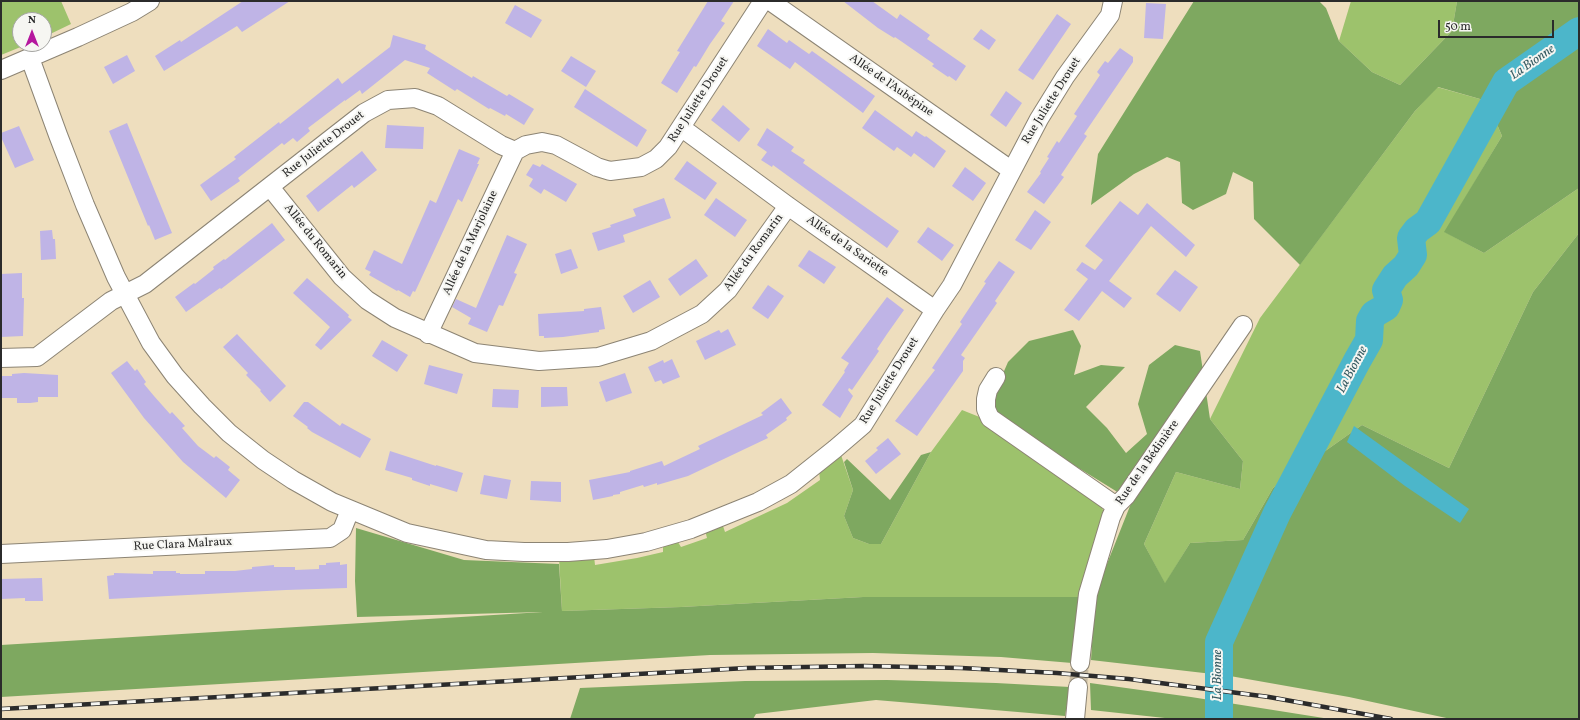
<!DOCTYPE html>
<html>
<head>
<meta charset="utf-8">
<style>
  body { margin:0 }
  #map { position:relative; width:1580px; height:720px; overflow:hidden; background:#eedebe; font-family:Vollkorn,serif }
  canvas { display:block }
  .frame { position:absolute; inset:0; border:2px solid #2b2b2b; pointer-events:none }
  .north { position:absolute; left:12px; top:12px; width:40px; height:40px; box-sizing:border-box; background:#f6f6f2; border:1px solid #a5a5a2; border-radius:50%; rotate:0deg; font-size:11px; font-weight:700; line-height:16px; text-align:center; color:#2b2b2b }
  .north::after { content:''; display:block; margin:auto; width:14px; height:18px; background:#b5179e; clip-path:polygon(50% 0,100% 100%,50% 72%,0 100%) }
  .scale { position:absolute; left:1438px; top:20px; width:116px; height:18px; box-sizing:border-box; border:2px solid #2b2b2b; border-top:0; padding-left:5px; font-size:12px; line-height:14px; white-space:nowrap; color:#2b2b2b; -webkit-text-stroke:3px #f6f6f2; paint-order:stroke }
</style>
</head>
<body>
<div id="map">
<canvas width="1580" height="720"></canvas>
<div class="frame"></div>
<div class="north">N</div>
<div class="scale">50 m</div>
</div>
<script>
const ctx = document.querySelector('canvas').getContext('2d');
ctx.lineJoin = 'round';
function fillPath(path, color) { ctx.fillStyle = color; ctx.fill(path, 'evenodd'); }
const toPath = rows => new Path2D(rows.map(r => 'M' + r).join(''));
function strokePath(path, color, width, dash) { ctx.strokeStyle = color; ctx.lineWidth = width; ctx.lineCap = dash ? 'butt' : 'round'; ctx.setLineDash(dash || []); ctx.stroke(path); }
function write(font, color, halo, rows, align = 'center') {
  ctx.font = font + ' Vollkorn,serif'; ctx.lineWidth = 4; ctx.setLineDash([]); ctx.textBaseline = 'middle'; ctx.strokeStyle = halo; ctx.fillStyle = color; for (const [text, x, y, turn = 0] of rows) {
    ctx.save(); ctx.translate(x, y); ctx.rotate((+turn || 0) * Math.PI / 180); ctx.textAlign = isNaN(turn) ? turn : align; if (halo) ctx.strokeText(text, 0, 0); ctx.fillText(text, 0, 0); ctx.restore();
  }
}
fillPath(toPath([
  [1,1,61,1,71,24,44,37,44,20,20,20,20,44,28,44,1,55],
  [1351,1,1457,1,1452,31,1400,85,1372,72,1339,41],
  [1437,87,1487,101,1502,136,1445,232,1484,253,1579,188,1579,233,1533,292,1449,468,1362,425,1273,488,1243,540,1190,543,1165,584,1144,544,1176,472,1240,489,1243,461,1210,419,1260,318,1415,111],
  [962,410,982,418,1100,502,1106,518,1082,597,863,597,681,607,562,611,559,558,594,556,595,565,637,558,663,552,663,543,676,539,681,547,707,538,705,530,722,523,725,532,787,503,820,480,819,470,841,455,853,490,844,516,853,538,869,544,881,544,931,452]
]), '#9dc26c');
fillPath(toPath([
  [1194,1,1319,1,1326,8,1339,41,1372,72,1400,85,1452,31,1457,1,1579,1,1579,188,1484,253,1444,232,1502,136,1487,101,1438,87,1415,111,1300,265,1254,219,1253,182,1233,172,1226,194,1193,210,1182,203,1180,162,1167,157,1134,174,1091,205,1098,154],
  [1579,233,1579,719,1451,719,1349,697,1230,676,1091,660,1095,594,1132,501,996,417,991,401,1008,362,1029,341,1073,330,1081,346,1074,375,1101,365,1125,367,1086,407,1107,428,1126,453,1147,434,1138,404,1149,365,1175,345,1200,351,1210,419,1243,461,1240,489,1176,472,1144,544,1165,583,1190,543,1243,540,1273,488,1362,425,1449,468,1533,292],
  [931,452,881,544,869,544,853,538,844,516,853,490,844,462,847,459,890,500,921,455],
  [356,528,464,560,559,564,562,611,681,607,863,597,1082,597,1072,663,1001,657,873,653,710,655,1,697,1,645,543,612,357,617,355,581],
  [887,680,996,683,1070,687,1065,716,876,700,756,714,753,719,570,719,580,688,745,681],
  [1090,683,1191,697,1330,719,1174,719,1091,710]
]), '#7ea860');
fillPath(toPath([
  [1354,426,1469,509,1460,523,1405,486,1347,442]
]), '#4cb6ca');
strokePath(toPath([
  [1219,719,1219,642,1277,513,1357,361,1369,340,1370,321,1374,314,1386,307,1389,300,1386,290,1395,276,1406,266,1413,255,1411,238,1417,230,1428,222,1506,82,1579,31]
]), '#4cb6ca', 28);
fillPath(toPath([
  [243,1,290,1,242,32,237,26,164,71,155,56,180,40,181,42],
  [708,1,734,1,721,21,725,23,710,44,696,67,694,66,677,93,661,83,680,52,677,51],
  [843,1,872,1,897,19,900,14,930,35,927,39,966,66,956,81,949,76,948,77,932,66,934,64,895,37,894,38,878,28],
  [1146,3,1166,4,1163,39,1144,38],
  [515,5,542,20,531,38,505,23],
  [1057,14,1071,24,1033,80,1018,70],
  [768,29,787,43,789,40,809,54,812,51,875,96,863,113,795,62,790,69,757,46],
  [981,29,996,40,989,50,973,39],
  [393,35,426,45,425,49,472,78,473,76,507,96,509,94,534,109,524,125,506,114,505,116,490,108,489,109,457,89,455,91,427,73,430,68,405,60,362,94,360,90,345,101,345,100,308,128,310,131,297,142,293,138,284,145,282,143,238,178,240,181,211,201,200,185,236,159,234,157,279,122,280,124,308,102,338,78,342,84,390,47],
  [1120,48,1133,57,1133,62,1084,134,1087,136,1061,175,1064,177,1044,204,1027,192,1041,173,1040,172,1049,158,1047,157,1057,141,1059,143,1077,116,1074,114,1100,75,1097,72,1105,61,1108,63],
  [127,55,135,71,113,84,104,67],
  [571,56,596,71,586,87,561,71],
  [585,89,647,130,637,147,574,107],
  [1006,91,1022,103,1006,127,990,115],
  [723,105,750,129,739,142,711,120],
  [875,110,912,137,916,131,925,137,926,136,946,151,934,168,914,153,911,157,897,147,894,151,862,128],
  [127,123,172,233,155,240,149,225,148,226,109,131],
  [387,125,424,127,423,149,385,148],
  [19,126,34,160,15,168,1,137,1,133],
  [767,128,794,147,791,151,805,160,803,163,899,231,887,248,773,165,772,167,761,160,767,152,757,145],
  [459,149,480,158,477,164,479,164,462,202,458,199,415,292,413,291,410,297,398,290,397,291,369,275,371,272,365,269,374,250,402,264,430,200,436,203],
  [362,151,377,170,354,188,352,185,318,212,306,196],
  [687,161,717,183,705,200,674,179],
  [533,164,540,167,542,164,577,184,566,202,544,189,541,194,529,186,533,179,526,175],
  [965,167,986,183,973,201,952,186],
  [664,198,671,218,623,235,625,242,598,251,592,233,611,227,610,225,636,216,633,209],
  [716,198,747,220,735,237,704,215],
  [1120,201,1138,215,1147,203,1195,245,1186,257,1151,226,1109,281,1132,298,1124,308,1102,291,1079,321,1064,310,1088,279,1076,270,1082,262,1095,270,1103,260,1085,246],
  [1035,210,1051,222,1031,250,1015,240],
  [272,223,285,240,221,289,220,288,186,312,175,297,194,283,195,284,214,269,213,267,224,259,225,260],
  [928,227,954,245,942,261,917,242],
  [52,230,53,239,55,239,56,259,41,260,40,231],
  [507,235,527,244,514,273,517,274,503,306,499,305,487,332,468,324,471,318,452,307,456,299,476,308],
  [571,249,578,268,561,274,555,254],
  [809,250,836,267,824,284,798,266],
  [696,259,708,276,680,296,668,279],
  [999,261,1015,272,995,301,997,303,961,355,965,358,963,361,963,371,917,436,895,421,935,370,932,368,962,324,960,322,986,283,984,282],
  [1175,270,1198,287,1180,312,1156,294],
  [22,273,22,298,24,298,23,336,1,337,1,274],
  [307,278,349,315,348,317,352,320,321,350,315,345,330,327,293,293],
  [650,280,660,297,633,313,623,296],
  [768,285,784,296,768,319,752,308],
  [887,297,904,310,887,334,877,349,879,351,852,390,849,388,848,390,853,396,840,418,822,405,845,372,844,371,849,363,841,358],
  [601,307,605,329,599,330,599,332,563,337,544,338,544,336,539,336,538,314,584,311,584,309],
  [728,329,736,345,705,360,696,341,719,330,721,333],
  [237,334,286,386,270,402,260,391,261,390,246,375,248,373,223,347],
  [382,340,408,355,397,372,372,356],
  [672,359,680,377,663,384,661,380,655,382,648,367,663,360,664,363],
  [127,361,135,371,137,369,146,382,144,384,154,396,170,414,172,412,185,426,182,428,198,446,214,458,216,456,230,467,228,470,240,480,226,498,183,462,144,418,111,373],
  [429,365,463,374,457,394,424,384],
  [24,373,58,375,58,397,38,397,38,402,30,403,17,403,17,398,1,398,1,376,12,376,12,374],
  [625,373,632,393,606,402,599,382],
  [541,387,567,387,568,406,541,407],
  [493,389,519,390,518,408,492,407],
  [781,398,792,413,786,418,787,420,766,435,768,438,688,476,657,485,657,483,644,487,643,485,620,492,620,494,613,495,613,496,593,500,589,480,630,472,630,471,662,461,664,466,700,449,698,446,763,415,761,413],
  [304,402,308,402,340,426,342,423,371,439,360,458,312,432,307,428,308,427,293,416],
  [888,438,901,454,876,474,865,461,878,450,876,448],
  [390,451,436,466,436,465,463,473,457,492,430,484,430,486,412,480,412,478,385,470],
  [484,475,511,480,507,499,480,494],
  [531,481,561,482,561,502,530,500],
  [340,562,340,565,347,564,347,588,286,590,109,599,107,576,114,575,114,573,153,574,153,571,176,571,176,573,180,573,180,574,205,574,205,571,235,571,252,569,252,567,274,565,274,567,295,567,295,570,319,569,319,565,326,565,326,563],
  [42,578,43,601,25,601,25,598,1,599,1,579]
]), '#bfb4e6');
strokePath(toPath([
  [1078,687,1080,663]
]), '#c7baa1', 18, [18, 9]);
const street = toPath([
  [770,1,1011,170],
  [30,58,58,135,85,205,116,277,151,343,175,376,202,406,229,433,263,460,293,480,332,502,407,533,486,550,524,552,568,552,607,549,646,542,691,529,758,502,791,484,835,449,863,425,935,310,952,285,1039,119,1065,77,1110,15,1113,1],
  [1,70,78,37,132,12,150,1],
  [682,128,788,206,935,310],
  [270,187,342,277,367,300,395,318,475,353,539,361,598,357,651,341,702,314,728,290,788,206],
  [428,334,515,151],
  [1,358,37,357,111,301,145,284,364,113,388,100,415,98,438,106,501,145,515,151,526,145,542,142,556,145,597,167,610,171,641,167,656,159,668,147,763,1],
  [996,377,988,390,986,399,986,409,990,418,1116,506],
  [1,554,330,538,342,530,350,510],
  [1080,663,1088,594,1111,517,1116,506,1126,496,1243,325],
  [1075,719,1078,687]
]);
strokePath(street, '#8c8474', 20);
strokePath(street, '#fff', 18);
const rail = toPath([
  [1,709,747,668,864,666,961,668,1057,673,1129,679,1269,697,1391,719]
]);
strokePath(rail, '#2b2b2b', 4.5);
strokePath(rail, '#f6f6f2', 3, [9]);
write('12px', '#2b2b2b', '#f6f6f2', [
  ["Allée de l'Aubépine",891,86,35],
  ["Rue Juliette Drouet",699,100,-57],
  ["Rue Juliette Drouet",1052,101,-58],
  ["Rue Juliette Drouet",324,145,-38],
  ["Allée du Romarin",315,242,51],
  ["Allée de la Marjolaine",471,243,-65],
  ["Allée de la Sariette",847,247,35],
  ["Allée du Romarin",754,253,-54],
  ["Rue Juliette Drouet",890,381,-58],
  ["Rue de la Bédinière",1148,463,-55],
  ["Rue Clara Malraux",183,545,-3]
]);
write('italic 13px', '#375c63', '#f6f6f2', [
  ["La Bionne",1533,63,-35],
  ["La Bionne",1353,370,-62],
  ["La Bionne",1219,675,-90]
]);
</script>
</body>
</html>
